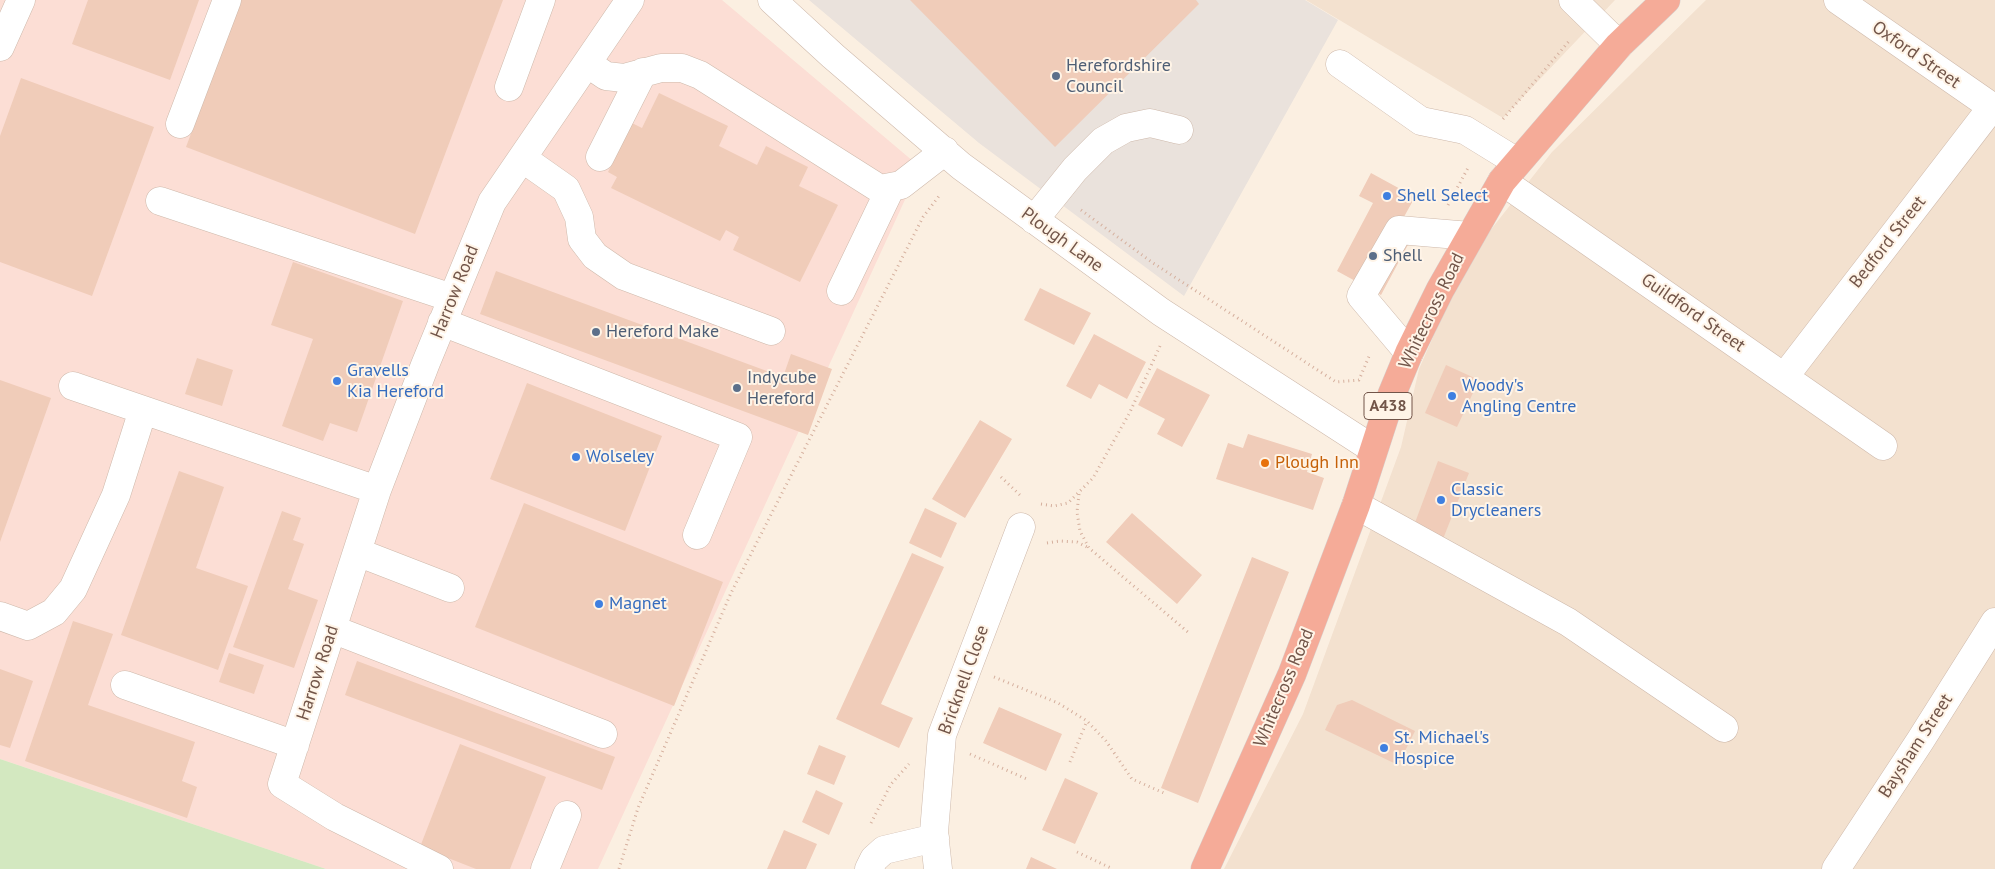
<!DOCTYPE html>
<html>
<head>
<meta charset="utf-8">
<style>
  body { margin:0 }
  canvas { display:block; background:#fbefe1 }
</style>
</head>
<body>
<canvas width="1995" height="869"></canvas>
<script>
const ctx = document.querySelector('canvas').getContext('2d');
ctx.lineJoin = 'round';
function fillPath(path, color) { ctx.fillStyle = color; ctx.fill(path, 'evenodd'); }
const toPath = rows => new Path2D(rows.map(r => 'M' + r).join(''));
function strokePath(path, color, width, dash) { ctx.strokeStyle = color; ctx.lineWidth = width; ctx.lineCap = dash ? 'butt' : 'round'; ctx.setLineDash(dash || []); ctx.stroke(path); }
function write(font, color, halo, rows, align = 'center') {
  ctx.font = font + ' "PT Sans",sans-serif'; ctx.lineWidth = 4; ctx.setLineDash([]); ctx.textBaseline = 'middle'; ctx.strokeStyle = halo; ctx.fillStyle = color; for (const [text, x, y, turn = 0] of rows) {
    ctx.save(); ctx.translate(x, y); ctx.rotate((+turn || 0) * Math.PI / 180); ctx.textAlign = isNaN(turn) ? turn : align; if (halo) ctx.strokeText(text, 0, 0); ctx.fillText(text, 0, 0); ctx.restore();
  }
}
fillPath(toPath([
  [1306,0,1615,0,1503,118],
  [1706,0,1995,0,1995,869,1224,869,1303,714,1401,447,1419,369,1467,260,1552,152]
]), '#f3e1cf');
fillPath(toPath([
  [0,0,722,0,920,167,598,869,326,869,0,759]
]), '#fcded5');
fillPath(toPath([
  [809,0,1305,0,1338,20,1184,296,979,143]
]), '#eae2dc');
fillPath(toPath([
  [0,759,326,869,0,869]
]), '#d3e8c0');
fillPath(toPath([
  [88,0,199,0,170,80,72,44],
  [241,0,503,0,415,234,186,147],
  [910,0,1196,0,1199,4,1055,147],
  [21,78,154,127,92,296,0,262,0,136],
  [659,93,728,126,719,146,757,165,766,146,808,167,799,186,838,205,800,282,733,250,739,237,726,230,720,241,611,188,617,177,608,172,632,123,642,128],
  [1371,173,1415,197,1395,233,1410,241,1381,295,1337,271,1373,203,1359,196],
  [293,262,403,301,357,432,330,423,323,441,282,426,313,339,271,325],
  [496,271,783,377,791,354,832,369,808,435,480,314],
  [1040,288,1091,313,1074,345,1024,320],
  [1094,334,1146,362,1127,399,1099,384,1091,399,1066,386],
  [197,358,233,370,222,406,185,394],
  [1446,365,1479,380,1457,427,1425,413],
  [1157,368,1210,395,1182,447,1157,434,1165,419,1138,405],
  [0,380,51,398,0,542],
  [527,383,662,436,625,531,490,479],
  [980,420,1012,439,965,518,932,499],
  [1248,434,1312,454,1307,472,1324,478,1313,510,1216,479,1228,443,1243,448],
  [1438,461,1469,473,1443,539,1413,528],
  [179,471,224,487,196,568,248,586,218,670,121,635],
  [524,503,723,582,674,706,475,627],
  [925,508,957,523,941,558,909,543],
  [282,511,301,518,293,540,304,544,288,589,318,600,294,668,233,647],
  [1132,513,1202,575,1177,604,1106,542],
  [912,553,944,567,881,704,913,718,899,748,836,719],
  [1252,557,1289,572,1198,803,1161,788],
  [73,621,113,634,88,705,195,742,182,781,197,787,187,818,25,761],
  [229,653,264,665,254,694,219,682],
  [357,661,615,757,602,790,345,695],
  [0,669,33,681,10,748,0,745],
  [1352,700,1415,731,1398,765,1325,730,1337,705],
  [999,707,1062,734,1046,771,983,743],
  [460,744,546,777,510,869,476,869,420,847],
  [819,745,846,756,834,785,807,774],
  [1065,778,1098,793,1075,844,1042,830],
  [816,790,843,803,829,835,802,822],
  [784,830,817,844,806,869,767,869],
  [1031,857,1057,869,1026,869]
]), '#f0ccb9');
const minor = toPath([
  [772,0,833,56,961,166,1161,312,1373,449],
  [1573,0,1619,45],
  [1838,0,1995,109],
  [0,47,21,0],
  [587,63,606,76,624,78,661,68,682,68,700,75,880,189,901,185,945,151],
  [1340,64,1421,121,1465,130,1517,162],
  [509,87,541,0],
  [180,124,227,0],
  [600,157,643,72],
  [522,158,566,189,579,217,582,239,595,256,624,276,771,331],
  [1502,181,1883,446],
  [160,201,452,298],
  [1034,220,1075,169,1103,141,1126,128,1150,123,1179,130],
  [841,291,891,187],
  [442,322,738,437,697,535],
  [1409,353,1361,296,1399,230,1470,236],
  [1785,376,1992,107],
  [73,386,377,490],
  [1356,505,1568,622,1724,728],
  [357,552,450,588],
  [0,616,28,626,54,612,73,589,116,495,143,410],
  [332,629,603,734],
  [125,685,295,745],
  [439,869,335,817,282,784,377,490,425,365,492,202,630,0],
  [545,869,567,815],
  [869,869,874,859,884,850,935,838],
  [938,869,934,832,942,735,1021,527],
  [1836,869,1920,741,1995,622]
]);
const highway = toPath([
  [1205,869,1292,674,1356,505,1392,394,1409,353,1440,290,1502,181,1619,45,1666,0]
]);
strokePath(minor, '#ceb9ab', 29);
strokePath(highway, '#d8cfcc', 29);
strokePath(toPath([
  [1503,119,1570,40],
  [1448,205,1469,166],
  [1081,210,1153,263,1336,382,1359,380,1370,354],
  [1001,477,1022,497],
  [1079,494,1077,512,1080,531,1089,548,1189,633],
  [1041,504,1054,506,1068,503,1093,478,1130,412,1160,346],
  [1047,543,1060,541,1077,542,1089,548],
  [994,677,1058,703,1087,721,1106,741,1132,779,1164,793],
  [970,754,1029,780],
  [1070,762,1087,721],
  [871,823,891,784,909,764],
  [1077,852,1113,869],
  [619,869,638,808,731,593,923,217,939,196]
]), '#d5af9d', 3, [1, 4]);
strokePath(minor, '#fff', 28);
strokePath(highway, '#f5ab98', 28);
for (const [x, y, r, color] of [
  [1056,76,5,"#5c6f8a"],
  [1387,196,5,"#3f7fe0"],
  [1373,256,5,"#5c6f8a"],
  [596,332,5,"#5c6f8a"],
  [337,381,5,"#3f7fe0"],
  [737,388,5,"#5c6f8a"],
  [1452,396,5,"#3f7fe0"],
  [576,457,5,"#3f7fe0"],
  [1265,463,5,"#e8710a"],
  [1441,500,5,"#3f7fe0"],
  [599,604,5,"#3f7fe0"],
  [1384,748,5,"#3f7fe0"]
]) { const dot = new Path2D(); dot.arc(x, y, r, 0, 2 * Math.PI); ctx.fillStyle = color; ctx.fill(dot); strokePath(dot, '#fff4e7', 2); }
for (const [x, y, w] of [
  [1388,406,48]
]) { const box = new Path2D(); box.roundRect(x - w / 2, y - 13.5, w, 27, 4); ctx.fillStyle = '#fff4e7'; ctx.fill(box); strokePath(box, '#725549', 1); }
write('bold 16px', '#725549', null, [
  ["A438",1388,406]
]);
write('18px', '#725549', '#fff4e7', [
  ["Oxford Street",1916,55,35],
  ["Plough Lane",1062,240,36],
  ["Bedford Street",1888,242,-52],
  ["Harrow Road",455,292,-68],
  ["Whitecross Road",1432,311,-64],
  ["Guildford Street",1693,313,35],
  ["Harrow Road",318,673,-72],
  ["Bricknell Close",964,680,-70],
  ["Whitecross Road",1284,688,-67],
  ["Baysham Street",1916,746,-57]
]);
write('18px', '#4e5e75', '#fff4e7', [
  ["Herefordshire",1066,66],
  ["Council",1066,87],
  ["Shell",1383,256],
  ["Hereford Make",606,332],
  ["Indycube",747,378],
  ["Hereford",747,399]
], 'left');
write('18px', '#366cbe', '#fff4e7', [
  ["Shell Select",1397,196],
  ["Gravells",347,371],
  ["Kia Hereford",347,392],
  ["Woody's",1462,386],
  ["Angling Centre",1462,407],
  ["Wolseley",586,457],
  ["Classic",1451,490],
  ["Drycleaners",1451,511],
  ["Magnet",609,604],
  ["St. Michael's",1394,738],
  ["Hospice",1394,759]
], 'left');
write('18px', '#c56008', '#fff4e7', [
  ["Plough Inn",1275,463]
], 'left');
</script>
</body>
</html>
